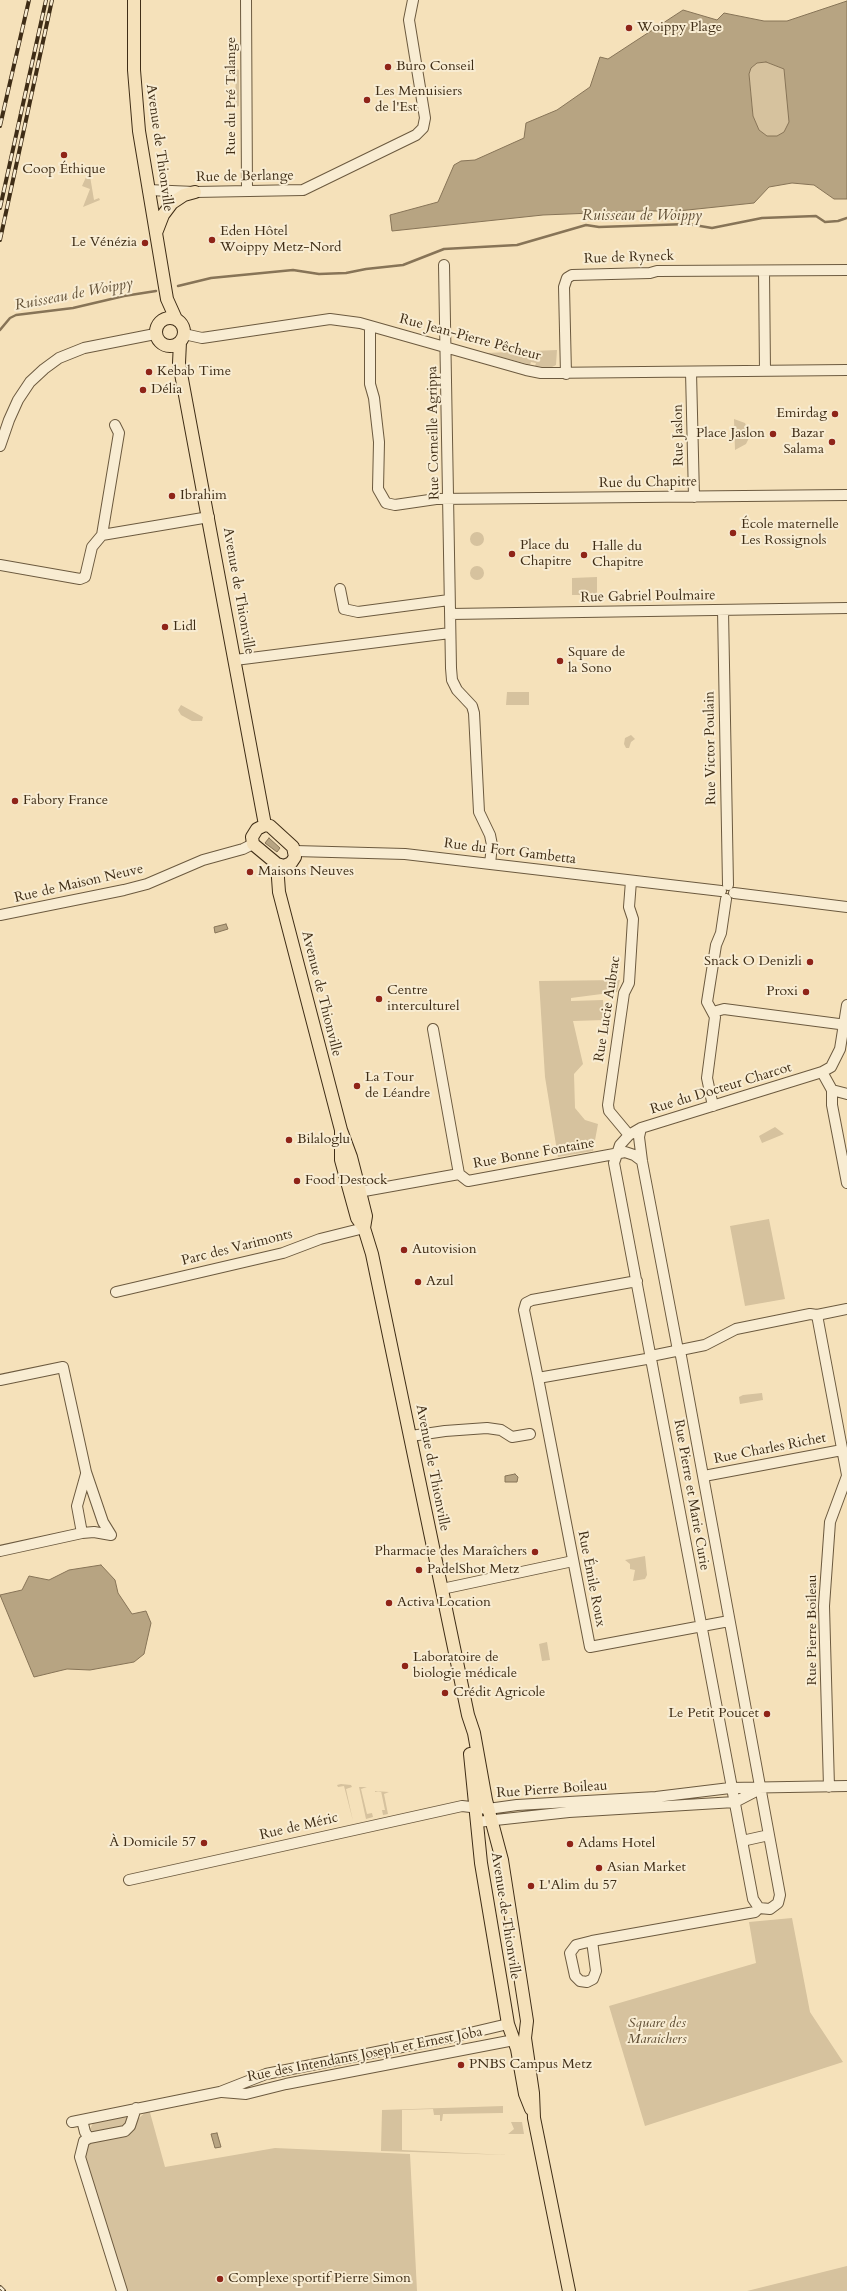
<!DOCTYPE html>
<html>
<head>
<meta charset="utf-8">
<style>
  body { margin:0 }
  canvas { display:block; background:#f5e1ba }
</style>
</head>
<body>
<canvas width="847" height="2291"></canvas>
<script>
const ctx = document.querySelector('canvas').getContext('2d');
ctx.lineJoin = 'round';
function fillPath(path, color) { ctx.fillStyle = color; ctx.fill(path, 'evenodd'); }
const toPath = rows => new Path2D(rows.map(r => 'M' + r).join(''));
function strokePath(path, color, width, dash) { ctx.strokeStyle = color; ctx.lineWidth = width; ctx.lineCap = dash ? 'butt' : 'round'; ctx.setLineDash(dash || []); ctx.stroke(path); }
function write(font, color, halo, rows, align = 'center') {
  ctx.font = font + ' Cardo,serif'; ctx.lineWidth = 4; ctx.setLineDash([]); ctx.textBaseline = 'middle'; ctx.strokeStyle = halo; ctx.fillStyle = color; for (const [text, x, y, turn = 0] of rows) {
    ctx.save(); ctx.translate(x, y); ctx.rotate((+turn || 0) * Math.PI / 180); ctx.textAlign = isNaN(turn) ? turn : align; if (halo) ctx.strokeText(text, 0, 0); ctx.fillText(text, 0, 0); ctx.restore();
  }
}
fillPath(toPath([
  [766,62,784,69,790,122,784,132,777,136,767,136,759,130,753,116,752,103,749,74,751,68,757,63],
  [234,68,239,70,239,106,230,109,235,104,236,71],
  [87,175,90,176,94,200,99,198,100,200,83,207,90,189,82,186],
  [557,350,556,365,550,368,535,366,536,363,531,362,530,365,524,363,486,353],
  [734,419,745,423,750,436,746,444,735,450],
  '470 539a7 7 0 1 1 14 0a7 7 0 1 1-14 0Z',
  '470 573a7 7 0 1 1 14 0a7 7 0 1 1-14 0Z',
  [597,577,597,595,572,595,572,578],
  [507,692,529,692,529,705,506,705],
  [181,705,203,717,202,721,192,721,181,715,178,710],
  [631,735,635,739,631,742,629,748,626,748,624,744,625,738],
  [620,980,617,992,571,998,571,1001,603,1000,604,1020,573,1021,583,1064,574,1074,575,1108,585,1120,598,1124,593,1151,558,1157,545,1077,539,981],
  [775,1127,784,1134,762,1143,759,1136],
  [769,1219,785,1299,745,1306,730,1226],
  [762,1393,763,1400,740,1404,739,1397,743,1395],
  [645,1556,647,1575,645,1579,633,1581,635,1570,630,1569,630,1564,625,1560],
  [547,1642,550,1660,542,1661,539,1644],
  [341,1784,351,1785,352,1787,346,1789,353,1821,344,1786,338,1787,337,1785],
  [359,1787,367,1787,361,1789,367,1814,372,1813,373,1817,366,1819],
  [375,1791,389,1792,384,1794,388,1814,383,1815,382,1810,385,1810,381,1791,375,1792],
  [792,1918,810,2012,843,2062,645,2126,609,2006,756,1963,749,1922],
  [503,2106,503,2113,443,2114,442,2121,440,2121,440,2115,434,2115,433,2109,402,2110,402,2150,508,2155,381,2151,382,2110],
  [149,2109,165,2167,275,2148,410,2154,417,2291,124,2291,83,2155,87,2143,132,2131,139,2118],
  [124,2116,128,2119,127,2122,121,2128,95,2133,90,2129,93,2123],
  [511,2122,522,2122,524,2134,508,2134,514,2129],
  [847,2266,847,2291,747,2291]
]), '#d6c29e');
const water = toPath([
  [847,1,847,199,834,199,814,185,792,183,769,187,754,203,678,211,643,211,543,215,392,231,390,215,438,202,454,165,461,161,475,160,524,138,526,123,557,110,590,87,600,57,608,59,683,10,717,20,724,13,764,21,787,21,847,1],
  [766,62,784,69,789,122,784,132,777,136,767,136,759,130,753,116,749,74,751,68,757,63,766,62],
  [269,838,280,848,277,852,265,843,269,838],
  [226,924,228,929,215,933,214,927,226,924],
  [515,1474,518,1477,517,1482,505,1482,505,1476,515,1474],
  [101,1565,115,1580,118,1593,132,1614,146,1611,151,1623,144,1654,134,1662,90,1670,67,1669,34,1677,0,1595,22,1590,29,1576,49,1580,69,1570,101,1565],
  [217,2133,221,2147,215,2148,211,2134,217,2133]
]);
fillPath(water, '#b7a482');
strokePath(water, '#877457', 1);
strokePath(toPath([
  [178,286,211,278,293,270,319,274,346,273,366,269,403,265,444,249,517,245,586,225,599,227,688,224,712,228,762,218,816,216,825,222,838,221,847,218],
  [0,330,10,318,16,315,73,308,124,296,156,291]
]), '#877457', 2.5);
const minor = toPath([
  [246,0,247,191],
  [148,190,195,192,303,190,416,135,423,128,425,118,409,20,413,0],
  [444,265,451,668,452,680,457,690,472,706,474,713,479,812,490,835,492,845,490,864],
  [764,271,765,371],
  [370,326,370,384,374,398,379,442,378,489,386,503,395,505,436,499,847,495],
  [184,334,202,338,330,319,360,323,526,370,541,373,847,370],
  [691,372,694,497],
  [566,374,564,287,567,278,572,275,650,273,657,271,847,270],
  [0,446,9,420,18,400,30,382,44,369,59,358,84,348,155,334],
  [102,535,119,433,115,425],
  [0,565,80,579,85,577,92,547,102,535,209,517],
  [340,589,344,609,358,612,449,600],
  [723,610,728,885],
  [450,614,847,608],
  [235,660,450,633],
  [295,851,405,854,721,891],
  [734,893,847,907],
  [0,915,124,890,147,884,203,860,243,849,253,844],
  [713,1012,724,1009,847,1025],
  [433,1029,459,1174],
  [822,1072,832,1090,832,1105,847,1183],
  [832,1090,847,1094],
  [713,1106,707,1078,715,1017,707,1002,716,945,721,933,726,899],
  [641,1128,639,1137,642,1161,677,1345,681,1356,780,1895,778,1903,770,1909,759,1908,753,1899,614,1163,620,1145,629,1135,641,1128,822,1072,831,1067,840,1049,847,1005],
  [629,1135,609,1111,608,1105,624,993,629,983,633,919,629,907,631,881],
  [459,1174,468,1181,625,1152,634,1155,642,1161],
  [353,1193,459,1174],
  [637,1281,532,1300,526,1303,524,1310,538,1378,652,1358],
  [116,1292,283,1253,320,1239,364,1228],
  [847,1309,817,1315,847,1475],
  [651,1356,705,1345,736,1329,810,1314,817,1315],
  [538,1378,590,1647,729,1621],
  [0,1380,63,1367,86,1472,103,1522,111,1535],
  [411,1436,445,1431,487,1428,501,1430,512,1437,530,1434],
  [704,1476,842,1450],
  [82,1533,77,1506,86,1474],
  [0,1551,82,1533,94,1532,111,1535],
  [442,1589,573,1561],
  [829,1787,824,1606,830,1522,847,1476],
  [477,1822,569,1812,735,1802,760,1789],
  [742,1841,769,1835],
  [129,1880,462,1806,488,1809,517,1805,656,1797,730,1788,847,1786],
  [592,1941,596,1971,593,1979,587,1982,580,1981,575,1976,570,1953,576,1945,592,1941,755,1912,759,1908],
  [222,2092,246,2094,286,2084,514,2040],
  [82,2120,85,2132,89,2138],
  [72,2122,220,2092,266,2074,457,2036,508,2024],
  [122,2291,80,2157,84,2141,89,2138,125,2131,130,2126,136,2108]
]);
const major = toPath([
  [134,0,134,70,139,131,167,299,176,319],
  [156,233,163,215,172,203,184,195,195,192],
  '156 332a14 14 0 1 1 28 0a14 14 0 1 1-28 0Z',
  [180,342,179,363,265,825],
  [265,825,270,826,293,847,295,857,291,863,284,866,277,864,253,844,252,837,257,829,265,825],
  [277,864,279,892,341,1130,351,1157,360,1192,366,1216,364,1228],
  [341,1130,341,1160,357,1218,364,1228,372,1254,468,1715,474,1733,486,1800,502,1860,527,2021,525,2038,533,2093,534,2118,569,2291],
  [470,1754,481,1863,503,1994,508,2024,517,2049,525,2094,531,2109]
]);
strokePath(minor, '#6c5a3f', 12);
strokePath(major, '#3f2d16', 14);
strokePath(minor, '#f8ecd2', 10);
strokePath(major, '#f5e1ba', 12);
const rail = toPath([
  [0,126,29,0],
  [0,208,46,0],
  [0,240,52,0],
  [0,2287,4,2291]
]);
strokePath(rail, '#3f2d16', 4);
strokePath(rail, '#f8ecd2', 2.5, [8]);
for (const [x, y, r, color] of [
  [629,28,4,"#8f2418"],
  [388,67,4,"#8f2418"],
  [367,100,4,"#8f2418"],
  [64,155,4,"#8f2418"],
  [212,240,4,"#8f2418"],
  [145,243,4,"#8f2418"],
  [149,372,4,"#8f2418"],
  [143,390,4,"#8f2418"],
  [835,414,4,"#8f2418"],
  [773,434,4,"#8f2418"],
  [832,442,4,"#8f2418"],
  [172,496,4,"#8f2418"],
  [733,533,4,"#8f2418"],
  [512,554,4,"#8f2418"],
  [584,555,4,"#8f2418"],
  [165,627,4,"#8f2418"],
  [560,661,4,"#8f2418"],
  [15,801,4,"#8f2418"],
  [250,872,4,"#8f2418"],
  [810,962,4,"#8f2418"],
  [806,992,4,"#8f2418"],
  [379,999,4,"#8f2418"],
  [357,1086,4,"#8f2418"],
  [289,1140,4,"#8f2418"],
  [297,1181,4,"#8f2418"],
  [404,1250,4,"#8f2418"],
  [418,1282,4,"#8f2418"],
  [535,1552,4,"#8f2418"],
  [419,1570,4,"#8f2418"],
  [389,1603,4,"#8f2418"],
  [405,1666,4,"#8f2418"],
  [445,1693,4,"#8f2418"],
  [767,1714,4,"#8f2418"],
  [204,1843,4,"#8f2418"],
  [570,1844,4,"#8f2418"],
  [599,1868,4,"#8f2418"],
  [531,1886,4,"#8f2418"],
  [461,2065,4,"#8f2418"],
  [220,2279,4,"#8f2418"]
]) { const dot = new Path2D(); dot.arc(x, y, r, 0, 2 * Math.PI); ctx.fillStyle = color; ctx.fill(dot); strokePath(dot, '#f8ecd2', 1.5); }
write('14px', '#3f2d16', '#f8ecd2', [
  ["Woippy Plage",637,28],
  ["Buro Conseil",396,67],
  ["Les Menuisiers",375,92],
  ["de l'Est",375,108],
  ["Coop Éthique",64,170,"center"],
  ["Eden Hôtel",220,232],
  ["Woippy Metz-Nord",220,248],
  ["Le Vénézia",137,243,"right"],
  ["Kebab Time",157,372],
  ["Délia",151,390],
  ["Emirdag",827,414,"right"],
  ["Place Jaslon",765,434,"right"],
  ["Bazar",824,434,"right"],
  ["Salama",824,450,"right"],
  ["Ibrahim",180,496],
  ["École maternelle",741,525],
  ["Les Rossignols",741,541],
  ["Place du",520,546],
  ["Chapitre",520,562],
  ["Halle du",592,547],
  ["Chapitre",592,563],
  ["Lidl",173,627],
  ["Square de",568,653],
  ["la Sono",568,669],
  ["Fabory France",23,801],
  ["Maisons Neuves",258,872],
  ["Snack O Denizli",802,962,"right"],
  ["Centre",387,991],
  ["interculturel",387,1007],
  ["Proxi",798,992,"right"],
  ["La Tour",365,1078],
  ["de Léandre",365,1094],
  ["Bilaloglu",297,1140],
  ["Food Destock",305,1181],
  ["Autovision",412,1250],
  ["Azul",426,1282],
  ["Pharmacie des Maraîchers",527,1552,"right"],
  ["PadelShot Metz",427,1570],
  ["Activa Location",397,1603],
  ["Laboratoire de",413,1658],
  ["biologie médicale",413,1674],
  ["Crédit Agricole",453,1693],
  ["Le Petit Poucet",759,1714,"right"],
  ["À Domicile 57",196,1843,"right"],
  ["Adams Hotel",578,1844],
  ["Asian Market",607,1868],
  ["L'Alim du 57",539,1886],
  ["PNBS Campus Metz",469,2065],
  ["Complexe sportif Pierre Simon",228,2279]
], 'left');
write('14px', '#3f2d16', '#f8ecd2', [
  ["Rue du Pré Talange",232,96,-90],
  ["Avenue de Thionville",159,148,82],
  ["Rue de Berlange",245,177,-1],
  ["Rue de Ryneck",629,258,-2],
  ["Rue Jean-Pierre Pêcheur",470,338,15],
  ["Rue Corneille Agrippa",434,433,-91],
  ["Rue Jaslon",679,435,-91],
  ["Rue du Chapitre",648,483,-1],
  ["Avenue de Thionville",238,591,80],
  ["Rue Gabriel Poulmaire",648,597,-1],
  ["Rue Victor Poulain",711,748,-91],
  ["Rue du Fort Gambetta",510,852,7],
  ["Rue de Maison Neuve",79,884,-13],
  ["Avenue de Thionville",321,994,76],
  ["Rue Lucie Aubrac",608,1009,-81],
  ["Rue du Docteur Charcot",721,1089,-17],
  ["Rue Bonne Fontaine",534,1154,-10],
  ["Parc des Varimonts",237,1248,-14],
  ["Rue Charles Richet",770,1449,-11],
  ["Avenue de Thionville",432,1468,79],
  ["Rue Pierre et Marie Curie",691,1495,80],
  ["Rue Émile Roux",591,1579,79],
  ["Rue Pierre Boileau",813,1630,-90],
  ["Rue Pierre Boileau",552,1790,-4],
  ["Rue de Méric",299,1827,-13],
  ["Avenue de Thionville",505,1916,81],
  ["Rue des Intendants Joseph et Ernest Joba",365,2055,-11]
]);
write('italic 14px', '#5d4b31', '#f8ecd2', [
  ["Square des",657,2024],
  ["Maraichers",657,2040]
]);
write('italic 15px', '#5d4b31', '#f8ecd2', [
  ["Ruisseau de Woippy",642,217],
  ["Ruisseau de Woippy",74,295,-11]
]);
</script>
</body>
</html>
